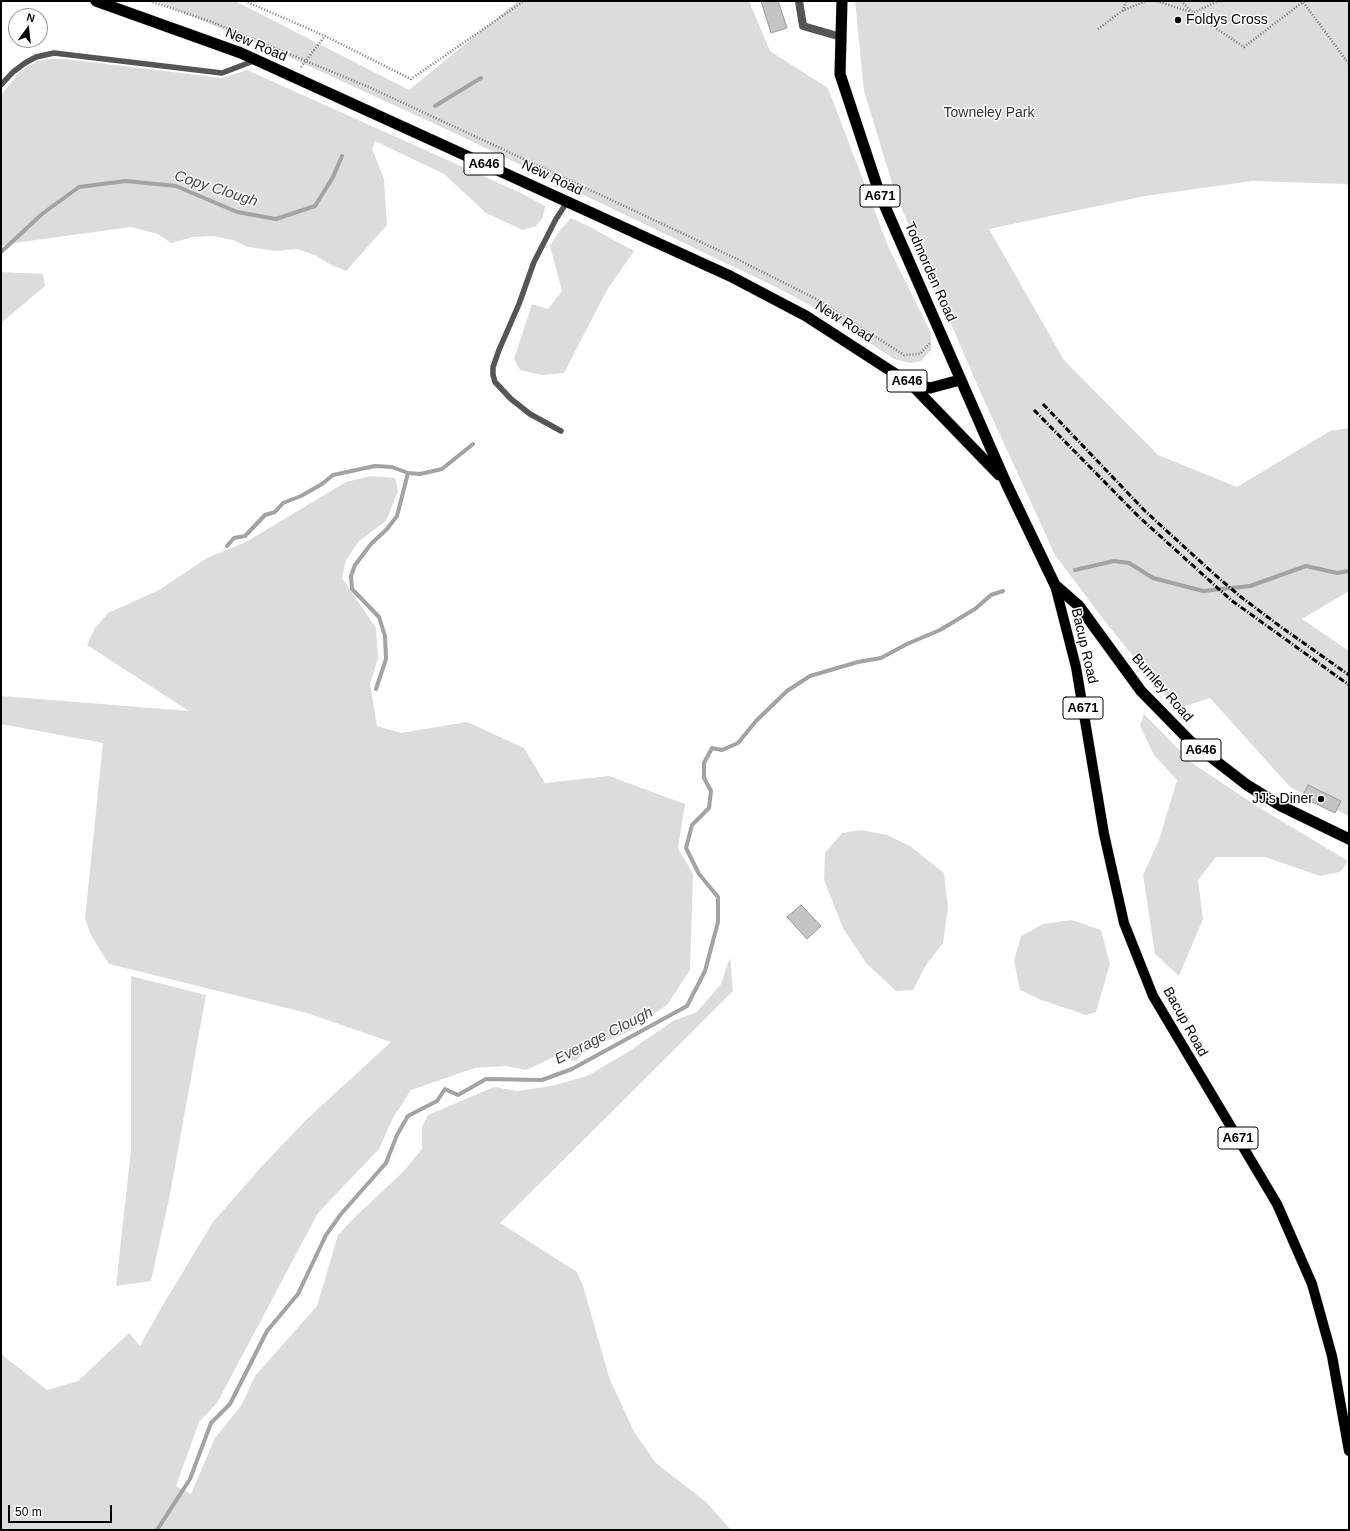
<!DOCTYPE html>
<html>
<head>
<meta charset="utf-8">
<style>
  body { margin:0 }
  #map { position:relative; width:1350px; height:1531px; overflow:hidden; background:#fff; font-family:Helvetica,sans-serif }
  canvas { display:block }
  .frame { position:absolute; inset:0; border:2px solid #000; pointer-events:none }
  .north { position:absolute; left:8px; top:8px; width:40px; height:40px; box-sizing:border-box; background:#fff; border:1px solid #999; border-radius:50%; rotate:15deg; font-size:11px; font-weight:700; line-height:16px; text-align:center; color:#000 }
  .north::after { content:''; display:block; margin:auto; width:14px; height:18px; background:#000; clip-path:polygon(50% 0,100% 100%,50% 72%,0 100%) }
  .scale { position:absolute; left:8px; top:1505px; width:104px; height:18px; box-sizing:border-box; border:2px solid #000; border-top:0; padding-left:5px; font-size:12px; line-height:14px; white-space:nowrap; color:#000; -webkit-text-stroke:3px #fff; paint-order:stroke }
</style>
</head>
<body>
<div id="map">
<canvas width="1350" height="1531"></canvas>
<div class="frame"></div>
<div class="north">N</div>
<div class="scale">50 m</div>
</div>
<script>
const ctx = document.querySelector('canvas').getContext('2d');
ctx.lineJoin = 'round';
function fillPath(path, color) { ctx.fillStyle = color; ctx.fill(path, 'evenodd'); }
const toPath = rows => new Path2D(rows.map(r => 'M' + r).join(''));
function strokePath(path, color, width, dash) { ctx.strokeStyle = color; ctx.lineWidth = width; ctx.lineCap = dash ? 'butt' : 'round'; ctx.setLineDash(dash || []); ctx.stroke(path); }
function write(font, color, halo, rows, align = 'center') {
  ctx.font = font + ' Helvetica,sans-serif'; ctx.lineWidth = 3; ctx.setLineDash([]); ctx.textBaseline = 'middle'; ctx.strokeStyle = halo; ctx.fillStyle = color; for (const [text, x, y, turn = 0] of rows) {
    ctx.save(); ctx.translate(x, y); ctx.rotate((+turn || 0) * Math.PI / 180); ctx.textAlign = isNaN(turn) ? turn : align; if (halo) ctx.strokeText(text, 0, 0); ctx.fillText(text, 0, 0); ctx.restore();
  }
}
fillPath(toPath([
  [155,1,235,1,409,90,518,1,749,1,770,51,828,88,888,246,931,333,931,350,921,361,910,363,894,359,821,311,776,287,450,131,287,56],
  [855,1,1349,1,1349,186,1345,184,1252,181,1145,196,989,229,1064,360,1158,455,1237,487,1330,431,1349,428,1349,591,1302,619,1349,651,1349,816,1290,787,1210,698,1176,709,1107,624,1055,555,979,389,895,193,864,91],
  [49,59,65,59,222,78,247,70,523,194,545,206,543,217,536,226,523,230,486,213,444,174,375,141,372,149,384,179,387,225,346,271,331,265,315,255,297,249,276,251,248,247,233,240,213,236,193,237,171,243,158,234,131,227,7,244,1,247,1,95,18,74,28,66,39,61],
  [571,218,590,227,634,251,607,290,564,373,542,375,520,370,514,359,532,304,548,309,562,291,550,246,560,230],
  [1,272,43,274,45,286,1,323],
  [370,476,395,478,398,491,386,521,359,541,346,560,342,578,376,628,378,658,370,684,377,726,401,733,467,722,524,748,545,783,609,776,685,804,678,848,693,874,690,970,667,1005,626,1033,587,1049,576,1061,554,1057,526,1070,507,1066,475,1068,411,1090,393,1118,379,1149,318,1213,217,1403,199,1422,176,1486,191,1494,215,1438,241,1406,255,1376,317,1306,338,1235,356,1216,403,1172,422,1149,422,1127,428,1115,494,1087,518,1091,552,1086,587,1076,628,1052,673,1021,697,1012,721,984,730,957,733,991,500,1223,577,1272,583,1286,609,1377,634,1432,656,1463,706,1502,731,1530,1,1530,1,1354,47,1390,78,1381,129,1333,140,1346,164,1303,213,1222,263,1165,307,1119,391,1042,307,1013,109,964,91,935,85,919,103,743,1,724,1,696,189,711,87,645,95,628,108,613,159,590,207,558,246,542,346,482],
  [1144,714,1192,763,1258,807,1348,861,1340,872,1320,876,1265,857,1216,857,1198,880,1203,919,1179,976,1155,954,1143,875,1159,840,1177,780,1154,755,1140,726],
  [861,830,887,835,910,846,944,873,948,908,943,943,926,965,913,990,896,991,867,964,843,928,824,880,825,853,842,833],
  [1072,920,1101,930,1110,964,1096,1012,1086,1015,1041,1000,1020,990,1014,961,1021,936,1043,924],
  [131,976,206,995,170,1194,151,1281,116,1286,131,1150]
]), '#dcdcdc');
strokePath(toPath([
  [435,106,481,78],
  [1,252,42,214,79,187,126,181,176,186,237,212,276,219,315,206,333,177,342,156],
  [227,546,234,538,245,536,265,515,275,512,283,503,301,496,322,484,333,475,375,466,392,467,408,473,420,474,442,469,473,444],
  [1075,570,1114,561,1129,563,1153,578,1203,591,1250,586,1306,566,1337,573,1349,571],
  [376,689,386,659,385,636,379,617,352,589,351,576,355,565,371,544,387,529,397,516,408,473],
  [157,1530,190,1479,211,1423,230,1404,267,1331,298,1294,326,1235,341,1214,386,1163,397,1135,408,1116,437,1101,445,1089,458,1095,486,1079,542,1080,572,1069,687,1006,705,971,718,922,718,897,699,874,686,848,692,825,709,808,711,791,704,778,704,763,712,748,722,750,738,743,756,721,787,691,810,676,858,662,881,658,907,644,940,630,975,609,991,595,1003,591]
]), '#a3a3a3', 4);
const building = toPath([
  [761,1,778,1,787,28,771,33,761,1],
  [1308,785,1341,801,1335,813,1302,797,1308,785],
  [801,905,821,926,807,939,787,917,801,905]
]);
fillPath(building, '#c4c4c4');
strokePath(building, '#999', 1);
const primary = toPath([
  [1055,585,1076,667,1104,834,1124,923,1153,996,1277,1204,1312,1284,1332,1356,1349,1451]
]);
const trunk = toPath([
  [96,1,241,53,730,276,806,316,911,384,930,388,960,380],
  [842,1,840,74,880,195,1006,483,1055,585,1079,606,1141,691,1190,741,1247,785,1281,806,1349,839],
  [911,384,999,475]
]);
strokePath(primary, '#dbdbdb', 11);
strokePath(trunk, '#dbdbdb', 12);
strokePath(toPath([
  [150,1,212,22,371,88,573,182,737,259,818,300,904,355,920,354,931,342],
  [245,1,325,36,411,79,524,1],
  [1157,1,1193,13,1218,1],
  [1181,1,1193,13,1244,47,1303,2,1349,64],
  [1123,11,1126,1],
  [1098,29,1122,11,1146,1],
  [301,67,325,36]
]), '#777', 2.5, [1, 2]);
strokePath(toPath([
  [1,85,13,72,25,63,36,57,54,53,222,73,256,60],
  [561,431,530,414,511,399,495,382,493,375,493,367,499,350,519,304,534,262,556,219,567,202]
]), '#555', 5.5);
strokePath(toPath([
  [799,1,803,26,841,37]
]), '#555', 8);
strokePath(primary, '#000', 10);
strokePath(trunk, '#000', 11);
strokePath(toPath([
  [1043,404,1145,511,1214,574,1241,597,1281,627,1349,675],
  [1034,410,1139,517,1231,600,1349,685]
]), '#000', 3, [6, 2, 1, 2]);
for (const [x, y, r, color] of [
  [1178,20,4,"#000"],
  [1321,799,4,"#000"]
]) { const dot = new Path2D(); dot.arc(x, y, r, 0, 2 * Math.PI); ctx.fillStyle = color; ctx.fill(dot); strokePath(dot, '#fff', 1.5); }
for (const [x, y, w] of [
  [484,164,40],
  [880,196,40],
  [907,381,40],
  [1083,708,40],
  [1201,750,40],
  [1238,1138,40]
]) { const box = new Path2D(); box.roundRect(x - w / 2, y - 11, w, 22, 3); ctx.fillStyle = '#fff'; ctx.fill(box); strokePath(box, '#000', 1); }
write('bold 13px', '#000', null, [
  ["A646",484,164],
  ["A671",880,196],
  ["A646",907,381],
  ["A671",1083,708],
  ["A646",1201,750],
  ["A671",1238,1138]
]);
write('14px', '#000', '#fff', [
  ["Foldys Cross",1186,20],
  ["JJ's Diner",1313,799,"right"]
], 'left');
write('14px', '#000', '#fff', [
  ["New Road",256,45,23],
  ["New Road",552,178,25],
  ["Todmorden Road",930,272,66],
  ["New Road",844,322,32],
  ["Bacup Road",1084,646,77],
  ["Burnley Road",1162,688,49],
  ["Bacup Road",1185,1022,61]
]);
write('14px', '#333', '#fff', [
  ["Towneley Park",989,113]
]);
write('italic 15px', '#444', '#fff', [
  ["Copy Clough",216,189,18],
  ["Everage Clough",604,1036,-27]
]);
</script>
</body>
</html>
